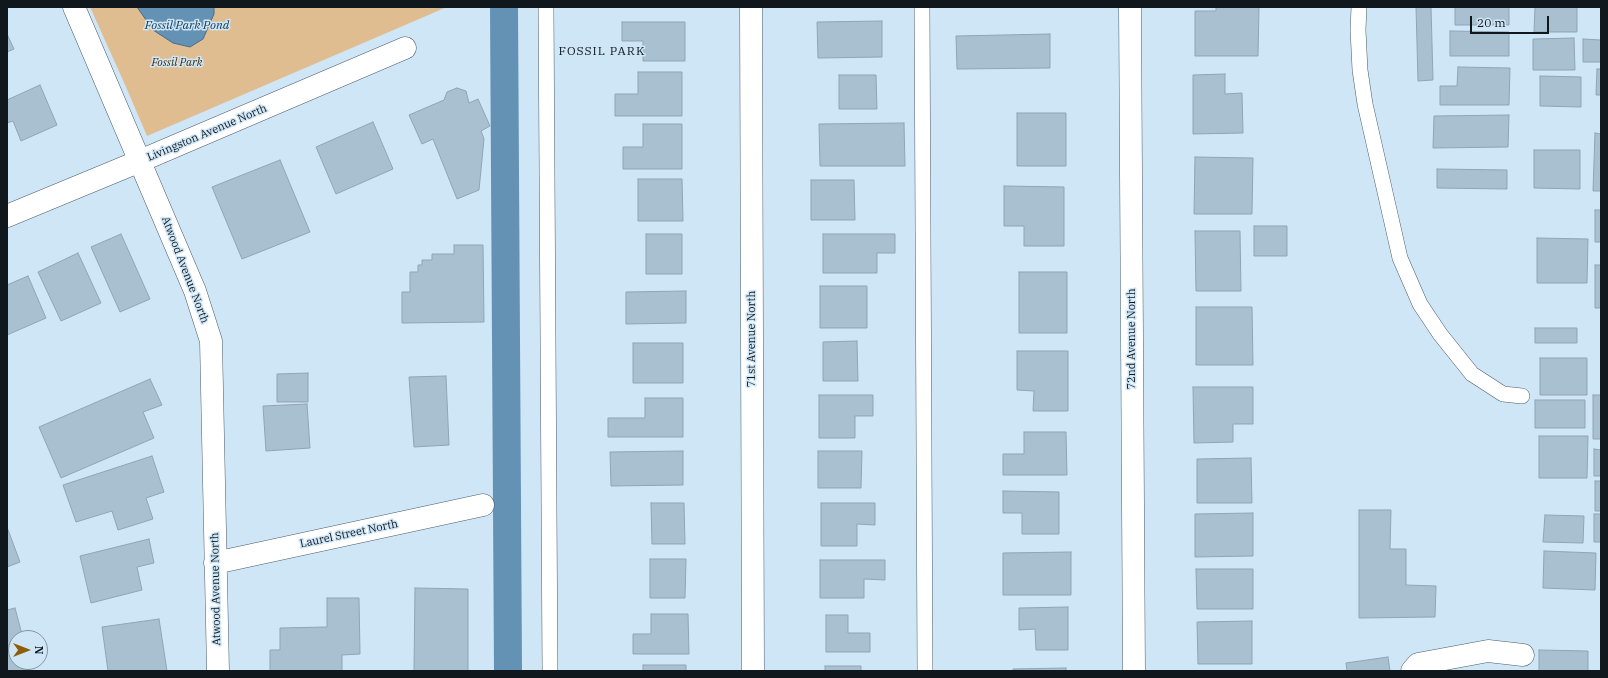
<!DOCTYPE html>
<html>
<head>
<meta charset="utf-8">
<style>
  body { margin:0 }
  #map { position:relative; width:1608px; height:678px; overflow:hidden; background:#cfe6f7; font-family:"IBM Plex Serif",serif }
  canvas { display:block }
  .frame { position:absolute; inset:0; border:8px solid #10181e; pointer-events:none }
  .north { position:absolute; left:8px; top:630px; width:40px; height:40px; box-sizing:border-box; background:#cfe6f7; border:1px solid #8394a0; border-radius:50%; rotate:90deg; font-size:11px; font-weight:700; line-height:16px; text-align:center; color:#10181e }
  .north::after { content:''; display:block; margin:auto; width:14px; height:18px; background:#8e5e09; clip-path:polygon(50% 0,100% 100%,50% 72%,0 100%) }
  .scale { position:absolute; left:1470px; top:16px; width:79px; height:18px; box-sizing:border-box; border:2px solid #10181e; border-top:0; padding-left:5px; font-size:12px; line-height:14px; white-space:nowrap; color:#10181e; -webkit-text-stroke:3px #cfe6f7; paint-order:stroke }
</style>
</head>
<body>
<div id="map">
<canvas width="1608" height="678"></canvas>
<div class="frame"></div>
<div class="north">N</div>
<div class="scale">20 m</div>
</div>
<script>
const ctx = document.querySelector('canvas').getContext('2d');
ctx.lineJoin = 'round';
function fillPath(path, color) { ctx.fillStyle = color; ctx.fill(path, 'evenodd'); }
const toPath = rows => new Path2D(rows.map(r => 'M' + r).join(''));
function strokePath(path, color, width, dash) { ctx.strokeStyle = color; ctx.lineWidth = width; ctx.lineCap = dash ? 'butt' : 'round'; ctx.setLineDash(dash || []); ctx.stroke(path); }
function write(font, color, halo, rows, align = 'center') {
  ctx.font = font + ' "IBM Plex Serif",serif'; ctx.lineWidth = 3; ctx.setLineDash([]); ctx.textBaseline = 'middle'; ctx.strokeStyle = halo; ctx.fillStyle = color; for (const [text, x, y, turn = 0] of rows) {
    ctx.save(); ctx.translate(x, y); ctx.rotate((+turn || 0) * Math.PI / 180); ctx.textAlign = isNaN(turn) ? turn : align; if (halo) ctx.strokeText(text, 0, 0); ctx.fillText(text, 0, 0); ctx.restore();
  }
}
fillPath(toPath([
  [90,7,447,7,147,136,126,87]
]), '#e0bd90');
const water = toPath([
  [137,7,214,7,214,14,203,39,190,47,173,43,153,30,137,7]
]);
fillPath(water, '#6392b4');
strokePath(water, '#4a6d87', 1);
strokePath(toPath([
  [504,7,508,671]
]), '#6392b4', 28);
const building = toPath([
  [1216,7,1259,7,1258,56,1195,56,1195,11,1216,11,1216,7],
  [1416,7,1431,7,1433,80,1418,81,1416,7],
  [1455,7,1509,7,1509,25,1455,25,1455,7],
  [1535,7,1577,7,1577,32,1534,32,1535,7],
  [882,21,882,57,818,58,817,22,882,21],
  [622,22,685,22,685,61,643,61,643,41,622,41,622,22],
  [1450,31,1509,32,1509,56,1450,56,1450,31],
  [7,34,14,49,7,52,7,34],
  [1050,34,1050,68,957,69,956,36,1050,34],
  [1574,38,1575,70,1533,70,1533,39,1574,38],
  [1583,39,1601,40,1601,62,1583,62,1583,39],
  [1458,67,1510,68,1509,105,1440,105,1440,86,1457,86,1458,67],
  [1597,69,1601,69,1601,95,1596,95,1597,69],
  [638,72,682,72,682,116,615,116,615,94,638,94,638,72],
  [1225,74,1225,94,1242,93,1243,133,1193,134,1193,75,1225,74],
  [839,75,876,75,877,109,839,109,839,75],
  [1540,76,1581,77,1581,107,1540,106,1540,76],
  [40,85,57,125,21,141,13,121,7,123,7,100,40,85],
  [457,88,466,91,469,103,478,99,490,126,481,131,484,139,479,190,457,199,433,139,422,144,409,115,444,100,447,92,457,88],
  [1017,113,1066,113,1066,166,1017,166,1017,113],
  [1509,115,1508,147,1433,148,1434,116,1509,115],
  [373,122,393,169,336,194,316,147,373,122],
  [904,123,905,166,820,166,819,124,904,123],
  [643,124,682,124,682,169,623,169,623,147,643,147,643,124],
  [1595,133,1601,134,1601,191,1593,191,1595,133],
  [1534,150,1580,150,1580,189,1534,188,1534,150],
  [1195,157,1253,158,1252,214,1194,214,1195,157],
  [280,160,310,232,242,259,212,187,280,160],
  [1437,169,1507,170,1507,189,1437,188,1437,169],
  [638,179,682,179,683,221,638,221,638,179],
  [811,180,854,180,855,220,811,220,811,180],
  [1004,186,1064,187,1064,246,1024,246,1024,226,1004,226,1004,186],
  [1595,210,1601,210,1601,242,1595,242,1595,210],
  [1254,226,1287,226,1287,256,1254,256,1254,226],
  [1195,231,1240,231,1241,291,1196,291,1195,231],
  [121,234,150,299,120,312,91,247,121,234],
  [646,234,682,234,682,274,646,274,646,234],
  [823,234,895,234,895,253,877,253,877,273,823,273,823,234],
  [1537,238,1588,239,1587,283,1537,283,1537,238],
  [454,245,483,245,484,322,402,323,402,292,410,292,410,272,418,272,418,265,422,265,422,260,432,260,432,254,454,254,454,245],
  [78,253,101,303,61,321,38,272,78,253],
  [1595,265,1601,265,1601,308,1595,308,1595,265],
  [1019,272,1067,272,1067,333,1019,333,1019,272],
  [28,276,46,318,7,335,7,285,28,276],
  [820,286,867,286,867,328,820,328,820,286],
  [686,291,686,323,626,324,626,292,686,291],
  [1196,307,1252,307,1253,365,1196,365,1196,307],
  [1535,328,1577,328,1577,343,1535,343,1535,328],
  [857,341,858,381,823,381,823,342,857,341],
  [633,343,683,343,683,383,633,383,633,343],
  [1017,351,1068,351,1068,411,1033,411,1034,391,1017,390,1017,351],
  [1540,358,1587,358,1587,395,1540,395,1540,358],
  [308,373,308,402,277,402,277,374,308,373],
  [446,376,449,445,414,447,409,377,446,376],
  [150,379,162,405,143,412,154,438,61,478,39,427,150,379],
  [1193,387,1253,387,1253,424,1233,424,1233,442,1194,443,1193,387],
  [819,395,873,395,873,416,855,416,855,438,819,438,819,395],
  [1593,395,1601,395,1601,439,1593,439,1593,395],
  [645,398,683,398,683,437,608,437,608,418,645,418,645,398],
  [1535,400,1585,400,1585,428,1535,428,1535,400],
  [307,404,310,448,266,451,263,406,307,404],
  [1024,432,1066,432,1067,475,1003,475,1003,454,1024,454,1024,432],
  [1539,436,1588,436,1587,478,1539,478,1539,436],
  [1594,449,1601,450,1601,476,1594,476,1594,449],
  [683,451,683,485,611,486,610,452,683,451],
  [818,451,862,451,861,488,818,488,818,451],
  [152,456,164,492,146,498,153,519,118,530,112,511,76,522,63,485,152,456],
  [1251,458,1252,503,1197,503,1197,459,1251,458],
  [1595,481,1601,481,1601,511,1595,511,1595,481],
  [1003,491,1059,492,1059,534,1022,534,1022,513,1003,513,1003,491],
  [651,503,684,503,685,544,652,544,651,503],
  [821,503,875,503,875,525,857,524,857,546,821,546,821,503],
  [1359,510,1391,510,1390,549,1406,549,1406,585,1436,586,1435,617,1359,618,1359,510],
  [1253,513,1253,556,1195,557,1195,514,1253,513],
  [1594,514,1601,514,1601,542,1594,542,1594,514],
  [1545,515,1584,516,1583,543,1543,542,1545,515],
  [7,527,20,562,7,567,7,527],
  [149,539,154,563,137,567,142,590,91,603,80,556,149,539],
  [1544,551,1596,553,1595,590,1543,588,1544,551],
  [1071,552,1071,595,1003,595,1003,553,1071,552],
  [650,559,686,559,685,598,650,598,650,559],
  [820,560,885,560,885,580,864,579,864,598,820,598,820,560],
  [1196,569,1253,569,1253,609,1197,609,1196,569],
  [415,588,468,589,468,671,414,671,415,588],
  [327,598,359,598,360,654,342,655,342,671,270,671,270,650,280,650,280,628,327,627,327,598],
  [1068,607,1068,650,1036,650,1035,629,1019,630,1019,608,1068,607],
  [15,608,23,638,16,638,16,662,28,662,30,670,25,671,7,671,7,610,15,608],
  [651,614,688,614,689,654,633,654,633,634,651,634,651,614],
  [826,615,848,615,848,633,870,633,870,652,826,652,826,615],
  [159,619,167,671,108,671,102,627,159,619],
  [1252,621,1252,664,1198,664,1197,622,1252,621],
  [1539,650,1588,651,1588,671,1539,671,1539,650],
  [1388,657,1390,671,1347,671,1346,663,1388,657],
  [643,665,686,665,686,671,643,671,643,665],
  [825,666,861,666,861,671,825,671,825,666],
  [1066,668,1066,671,1013,671,1013,669,1066,668]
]);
fillPath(building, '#a9c0d0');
strokePath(building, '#8fa5b5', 1);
const service = toPath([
  [546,7,550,671],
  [922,7,925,671],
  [1359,7,1358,30,1360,70,1365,104,1400,258,1420,304,1440,334,1472,374,1503,394,1522,396]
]);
const minor = toPath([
  [74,7,195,291,211,341,218,671],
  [751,7,753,671],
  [1130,7,1134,671],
  [7,216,140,161,405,48],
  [215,563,483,505],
  [1412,671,1418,664,1488,651,1523,655]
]);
strokePath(service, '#495d6c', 16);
strokePath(minor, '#495d6c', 23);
strokePath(service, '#fff', 15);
strokePath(minor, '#fff', 22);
write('italic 11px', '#432b05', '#cfe6f7', [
  ["Fossil Park",177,63]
]);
write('11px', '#10181e', '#cfe6f7', [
  ["Livingston Avenue North",207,133,-23],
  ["Atwood Avenue North",185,270,69],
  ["71st Avenue North",752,339,-90],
  ["72nd Avenue North",1132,339,-90],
  ["Laurel Street North",349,534,-12],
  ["Atwood Avenue North",216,589,-91]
]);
write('italic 12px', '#113951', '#cfe6f7', [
  ["Fossil Park Pond",187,26]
]);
ctx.letterSpacing = '1px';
write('12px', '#10181e', '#cfe6f7', [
  ["FOSSIL PARK",602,52]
]);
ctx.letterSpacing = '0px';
</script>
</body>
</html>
